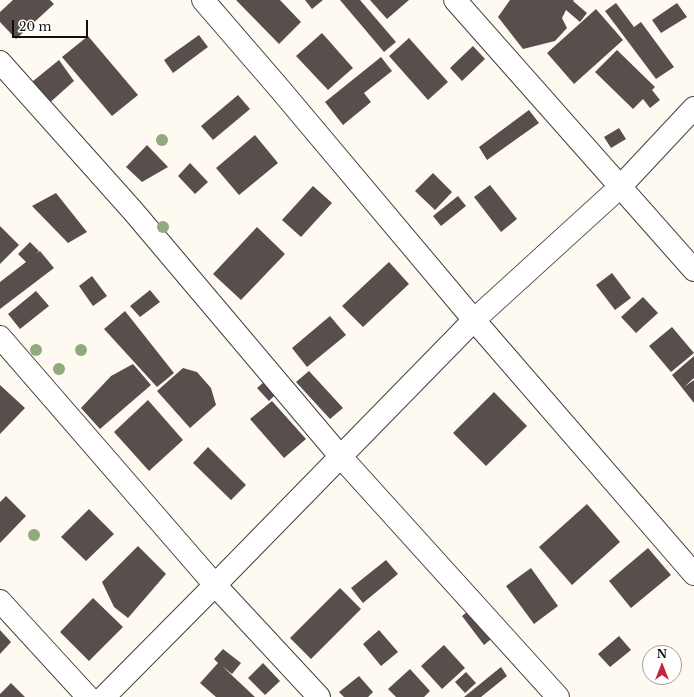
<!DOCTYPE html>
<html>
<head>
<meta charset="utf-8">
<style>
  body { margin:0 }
  #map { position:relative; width:694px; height:697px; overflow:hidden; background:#fffaf1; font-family:"Libre Baskerville",serif }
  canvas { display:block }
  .north { position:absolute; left:642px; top:645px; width:40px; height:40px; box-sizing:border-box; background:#fff; border:1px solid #9f9f9f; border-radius:50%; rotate:0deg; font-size:11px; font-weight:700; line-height:16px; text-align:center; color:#0f0f0f }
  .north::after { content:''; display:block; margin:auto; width:14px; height:18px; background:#c02542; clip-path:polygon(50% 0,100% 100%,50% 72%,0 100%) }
  .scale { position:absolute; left:12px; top:20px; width:76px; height:18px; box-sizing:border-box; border:2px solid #0f0f0f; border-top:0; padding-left:5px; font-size:12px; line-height:14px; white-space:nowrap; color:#0f0f0f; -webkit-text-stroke:3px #fff; paint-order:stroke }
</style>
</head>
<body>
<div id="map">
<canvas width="694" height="697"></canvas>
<div class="north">N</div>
<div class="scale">20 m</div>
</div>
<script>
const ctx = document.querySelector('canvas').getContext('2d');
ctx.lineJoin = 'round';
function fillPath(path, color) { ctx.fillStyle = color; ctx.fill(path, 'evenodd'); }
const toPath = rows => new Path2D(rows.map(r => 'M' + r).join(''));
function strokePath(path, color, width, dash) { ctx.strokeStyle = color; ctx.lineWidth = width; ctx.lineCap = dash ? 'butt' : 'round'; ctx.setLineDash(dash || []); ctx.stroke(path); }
fillPath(toPath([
  [13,0,50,0,54,4,16,39,0,22,0,12],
  [236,0,280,0,301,22,279,44],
  [305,0,323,0,312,9],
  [340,0,360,0,396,42,384,52],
  [370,0,409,0,387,19],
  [510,0,574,0,573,1,587,13,580,22,566,10,562,18,567,28,555,41,523,49,498,17],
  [616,3,634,27,641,22,674,67,656,79,605,11],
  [677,3,687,17,661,33,652,20],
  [596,9,623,40,574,84,547,53],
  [322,33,353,68,328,90,296,56],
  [199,35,208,47,173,73,164,60],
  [88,36,138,95,112,116,62,57],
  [409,38,448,82,428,100,389,56],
  [473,46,485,59,462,81,450,68],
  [617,50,655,87,652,90,660,100,650,108,643,99,633,109,595,72],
  [381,57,392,71,364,93,371,102,343,125,325,102],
  [59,60,74,81,46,106,27,86],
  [238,95,250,109,213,140,201,126],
  [529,110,539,123,487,160,479,147],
  [619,128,626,139,611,148,604,137],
  [255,135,278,163,239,195,216,168],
  [147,145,168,167,142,182,126,167],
  [190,163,208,182,195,194,178,176],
  [433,173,452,192,435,210,415,191],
  [490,185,517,219,501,232,474,197],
  [313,186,332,203,301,237,282,220],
  [56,193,87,232,68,243,32,206],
  [458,196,466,206,441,226,433,216],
  [0,226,19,245,0,264],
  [257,227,285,254,241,300,213,274],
  [30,242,39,251,36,254,40,251,54,268,0,309,0,282,26,262,18,254],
  [389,262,409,284,363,327,342,306],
  [612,273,631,298,615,310,596,285],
  [92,276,107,296,93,306,79,286],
  [150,290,160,302,140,317,130,306],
  [36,291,49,306,20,329,8,314],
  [643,297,658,313,636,333,621,317],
  [125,311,174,373,157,387,104,329],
  [330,316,346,335,307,367,292,348],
  [672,327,694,353,671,372,649,346],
  [694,356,694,378,684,387,694,380,694,403,672,375],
  [133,364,151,385,100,429,81,408,111,376],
  [183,368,197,372,211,388,216,405,190,428,157,391],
  [309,371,343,408,330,419,296,382],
  [264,382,276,394,269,401,257,388],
  [0,385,25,408,0,434],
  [494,392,527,426,486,466,453,433],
  [148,400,183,440,149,471,114,432],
  [272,401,306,439,284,458,250,419],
  [208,447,246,485,231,500,193,463],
  [6,496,26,516,0,543,0,502],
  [587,504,620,542,572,585,539,547],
  [89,509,114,534,86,561,61,537],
  [138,546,166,574,128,618,114,607,102,582],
  [648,548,671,575,631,608,609,581],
  [386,560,398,574,363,603,351,588],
  [531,568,558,606,534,624,506,586],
  [340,588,361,609,311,659,290,638],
  [93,598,123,627,89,661,60,632],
  [475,606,496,635,484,645,462,616],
  [0,630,11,642,0,654],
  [379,630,398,652,381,666,363,644],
  [619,636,631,650,610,667,598,654],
  [444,645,465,668,442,689,421,666],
  [223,649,241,663,232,674,222,666,255,697,216,697,200,683,218,663,214,659],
  [263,663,280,681,265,695,248,678],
  [501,667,507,676,481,697,464,697],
  [410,669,430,691,424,697,396,697,388,689],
  [466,672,476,683,465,693,455,682],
  [359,676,373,692,368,697,344,697,339,692],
  [11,683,25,697,0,697,0,694]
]), '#584e4b');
const minor = toPath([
  [203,0,279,88,474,320,694,574],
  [455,0,694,270],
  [0,62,133,211,340,456,558,697],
  [0,337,215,585,319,697],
  [0,601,88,697],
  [104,697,215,585,474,320,620,187,694,108]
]);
strokePath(minor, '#424242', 24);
strokePath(minor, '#fff', 22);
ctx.fillStyle = '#91aa7d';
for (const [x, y] of [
  [162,140],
  [163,227],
  [36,350],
  [81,350],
  [59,369],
  [34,535]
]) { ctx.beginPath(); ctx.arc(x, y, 6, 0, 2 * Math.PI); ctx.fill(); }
</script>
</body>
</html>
